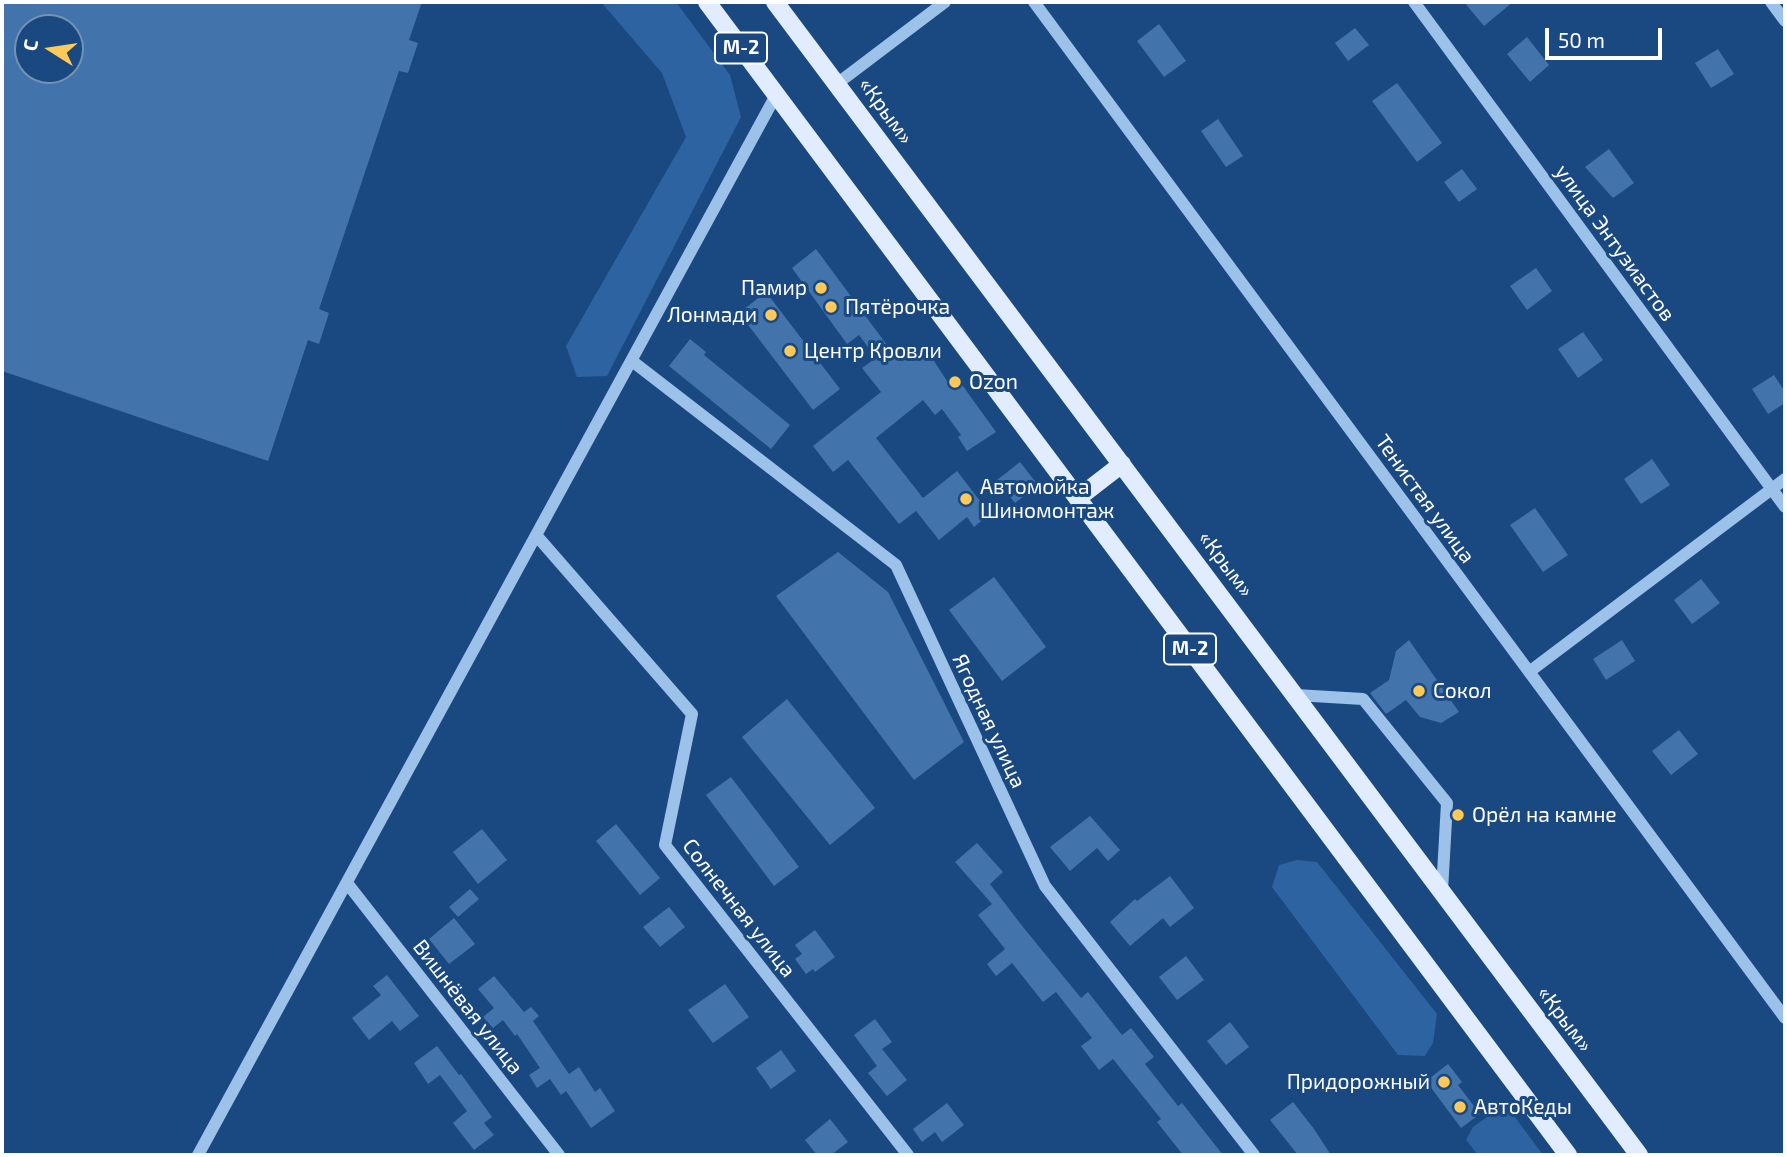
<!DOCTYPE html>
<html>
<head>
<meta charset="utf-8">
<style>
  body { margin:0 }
  #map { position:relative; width:1787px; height:1157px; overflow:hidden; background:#1a4981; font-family:"Exo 2",sans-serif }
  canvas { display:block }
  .frame { position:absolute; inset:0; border:4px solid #fff; pointer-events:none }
  .north { position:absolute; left:14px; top:14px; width:70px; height:70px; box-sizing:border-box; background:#1a4981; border:2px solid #7692b3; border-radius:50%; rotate:282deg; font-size:19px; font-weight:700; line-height:28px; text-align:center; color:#fff }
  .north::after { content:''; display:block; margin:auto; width:24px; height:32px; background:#fdca59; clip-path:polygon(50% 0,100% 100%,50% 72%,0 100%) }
  .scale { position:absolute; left:1545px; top:28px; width:117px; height:32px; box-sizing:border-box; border:4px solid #fff; border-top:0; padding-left:9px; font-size:21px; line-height:24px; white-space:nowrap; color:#fff; -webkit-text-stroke:5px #1a4981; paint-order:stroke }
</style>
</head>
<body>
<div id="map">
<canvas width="1787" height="1157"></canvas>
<div class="frame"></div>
<div class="north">С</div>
<div class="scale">50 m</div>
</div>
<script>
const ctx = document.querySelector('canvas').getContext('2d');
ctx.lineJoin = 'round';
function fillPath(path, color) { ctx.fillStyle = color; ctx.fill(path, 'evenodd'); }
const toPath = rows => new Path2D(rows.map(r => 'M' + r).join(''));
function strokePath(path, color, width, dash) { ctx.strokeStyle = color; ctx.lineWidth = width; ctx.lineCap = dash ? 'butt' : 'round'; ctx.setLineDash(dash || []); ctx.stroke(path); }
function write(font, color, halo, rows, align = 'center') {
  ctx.font = font + ' "Exo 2",sans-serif'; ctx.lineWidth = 6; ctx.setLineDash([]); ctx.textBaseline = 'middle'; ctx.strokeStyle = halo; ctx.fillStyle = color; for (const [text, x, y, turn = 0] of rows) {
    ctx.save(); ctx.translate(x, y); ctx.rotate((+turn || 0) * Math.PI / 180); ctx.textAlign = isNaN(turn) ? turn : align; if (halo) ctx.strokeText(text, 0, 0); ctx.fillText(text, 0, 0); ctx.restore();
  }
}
fillPath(toPath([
  [601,2,676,2,730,75,741,117,607,376,577,377,566,346,686,137,662,73],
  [1297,860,1317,862,1437,1014,1433,1043,1425,1056,1398,1055,1272,887,1279,865],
  [1494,1112,1512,1113,1543,1155,1478,1155,1466,1140,1473,1127]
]), '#2d63a0');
fillPath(toPath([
  [2,2,422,2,409,40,418,43,408,73,399,71,319,309,329,313,319,344,308,340,268,461,2,371],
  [28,28,70,28,70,70,28,70],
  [1464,2,1513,2,1484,26],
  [1159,24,1186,61,1164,77,1137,41],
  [1355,28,1369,45,1348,61,1335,43],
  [1527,37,1549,65,1530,82,1507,54],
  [1718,49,1734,74,1711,88,1695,63],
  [1397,83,1442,143,1417,162,1372,101],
  [1218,119,1243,156,1226,167,1201,131],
  [1609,149,1634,183,1613,198,1585,167],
  [1462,169,1477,189,1459,202,1444,182],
  [816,249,898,360,923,344,947,381,955,375,996,432,967,451,958,437,961,435,942,409,935,415,923,400,876,438,923,498,957,471,990,514,974,527,967,517,939,540,916,511,899,524,848,460,833,472,813,446,881,392,862,368,876,358,859,335,847,344,792,268],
  [1536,268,1552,291,1527,310,1510,286],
  [766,292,840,389,813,410,739,313],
  [1583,332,1603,360,1578,378,1558,349],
  [690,339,706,352,704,355,790,425,771,449,669,366],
  [1774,375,1785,392,1785,403,1768,414,1752,389],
  [1652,459,1670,485,1641,504,1624,479],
  [1020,462,1038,485,1015,503,997,480],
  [1535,508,1568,555,1543,572,1510,525],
  [838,552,888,592,964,742,914,780,776,596],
  [994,577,1046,647,1002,681,949,610],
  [1701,579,1720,603,1692,624,1674,600],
  [1409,640,1459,712,1441,723,1420,717,1406,700,1386,714,1370,693,1389,680,1396,651],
  [1622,640,1635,661,1606,680,1593,659],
  [787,699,875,808,830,845,742,737],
  [1679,730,1698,754,1671,775,1652,751],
  [731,777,799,867,774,886,706,795],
  [1090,816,1120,850,1108,861,1097,848,1070,871,1050,847],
  [616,824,660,878,640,895,596,841],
  [482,829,507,860,478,884,453,852],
  [977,843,1003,872,990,884,1023,927,1081,998,1088,992,1122,1035,1131,1028,1154,1057,1145,1064,1178,1106,1182,1103,1223,1155,1183,1155,1157,1122,1161,1119,1113,1059,1099,1070,1081,1046,1092,1038,1056,992,1043,1002,1012,963,996,976,987,964,1005,949,978,915,992,904,955,862],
  [1170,876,1194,908,1170,927,1163,918,1130,946,1110,922,1135,899,1137,901],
  [470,889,479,899,458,917,449,907],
  [669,907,685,927,660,947,643,927],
  [454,918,475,944,449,964,429,939],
  [815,930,835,957,815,972,813,969,806,974,795,959,802,954,795,945],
  [1186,956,1204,980,1177,1000,1159,977],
  [387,975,419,1016,400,1031,392,1021,369,1040,352,1018,381,995,373,986],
  [494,976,524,1012,531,1007,539,1016,533,1021,569,1074,579,1067,595,1092,600,1088,615,1111,591,1128,566,1091,561,1095,550,1079,537,1088,529,1075,540,1068,517,1034,515,1036,503,1020,493,1028,483,1017,494,1008,478,989],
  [725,984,749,1017,713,1043,688,1010],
  [875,1019,892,1042,882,1049,907,1080,887,1096,868,1073,877,1066,854,1035],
  [1230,1022,1249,1047,1226,1065,1207,1041],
  [437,1046,459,1075,461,1074,492,1117,484,1123,494,1135,474,1150,453,1123,467,1111,440,1075,428,1084,414,1063],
  [781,1050,796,1071,771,1089,756,1068],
  [1448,1064,1462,1082,1458,1085,1480,1114,1461,1128,1426,1081],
  [1293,1102,1314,1129,1331,1155,1298,1155,1270,1120],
  [947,1103,964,1125,942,1142,935,1132,922,1142,913,1129],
  [830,1119,848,1142,831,1155,817,1155,805,1140]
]), '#4373ab');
strokePath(toPath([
  [1034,2,1785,1018],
  [1414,2,1785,507],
  [1771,2,1785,21],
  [838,83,945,2],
  [632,361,896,565,1045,886,1254,1155],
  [536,535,692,714,665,845,908,1155],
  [1529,672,1785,479],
  [1296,695,1363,699,1447,803,1442,891],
  [347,883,559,1155],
  [198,1155,776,95]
]), '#9dc2ea', 12);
strokePath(toPath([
  [707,2,1568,1155],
  [775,2,1639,1155],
  [1078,498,1122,464]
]), '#e1edff', 18);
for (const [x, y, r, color] of [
  [821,288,7,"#fdca59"],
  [831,307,7,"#fdca59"],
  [771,315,7,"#fdca59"],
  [790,351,7,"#fdca59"],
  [955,382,7,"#fdca59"],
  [966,499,7,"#fdca59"],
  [1419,691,7,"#fdca59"],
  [1458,815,7,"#fdca59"],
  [1444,1082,7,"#fdca59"],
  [1460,1107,7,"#fdca59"]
]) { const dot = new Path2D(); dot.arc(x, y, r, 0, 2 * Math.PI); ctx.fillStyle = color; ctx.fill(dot); strokePath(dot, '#1a4981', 2.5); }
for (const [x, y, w] of [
  [741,48,52],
  [1190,649,52]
]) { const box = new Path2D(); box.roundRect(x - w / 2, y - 15.5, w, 31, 5); ctx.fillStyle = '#1a4981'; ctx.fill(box); strokePath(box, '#fff', 2); }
write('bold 19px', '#fff', null, [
  ["М-2",741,48],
  ["М-2",1190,649]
]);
write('21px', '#fff', '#1a4981', [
  ["«Крым»",886,111,54],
  ["улица Энтузиастов",1615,243,54],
  ["Тенистая улица",1425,499,54],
  ["«Крым»",1226,564,53],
  ["Ягодная улица",989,721,65],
  ["Солнечная улица",739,908,52],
  ["Вишнёвая улица",468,1007,52],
  ["«Крым»",1565,1019,53]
]);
write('21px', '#fff', '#1a4981', [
  ["Памир",807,288,"right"],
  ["Пятёрочка",845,307],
  ["Лонмади",757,315,"right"],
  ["Центр Кровли",804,351],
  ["Ozon",969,382],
  ["Автомойка",980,487],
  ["Шиномонтаж",980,511],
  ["Сокол",1433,691],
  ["Орёл на камне",1472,815],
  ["Придорожный",1430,1082,"right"],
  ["АвтоКеды",1474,1107]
], 'left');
</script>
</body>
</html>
